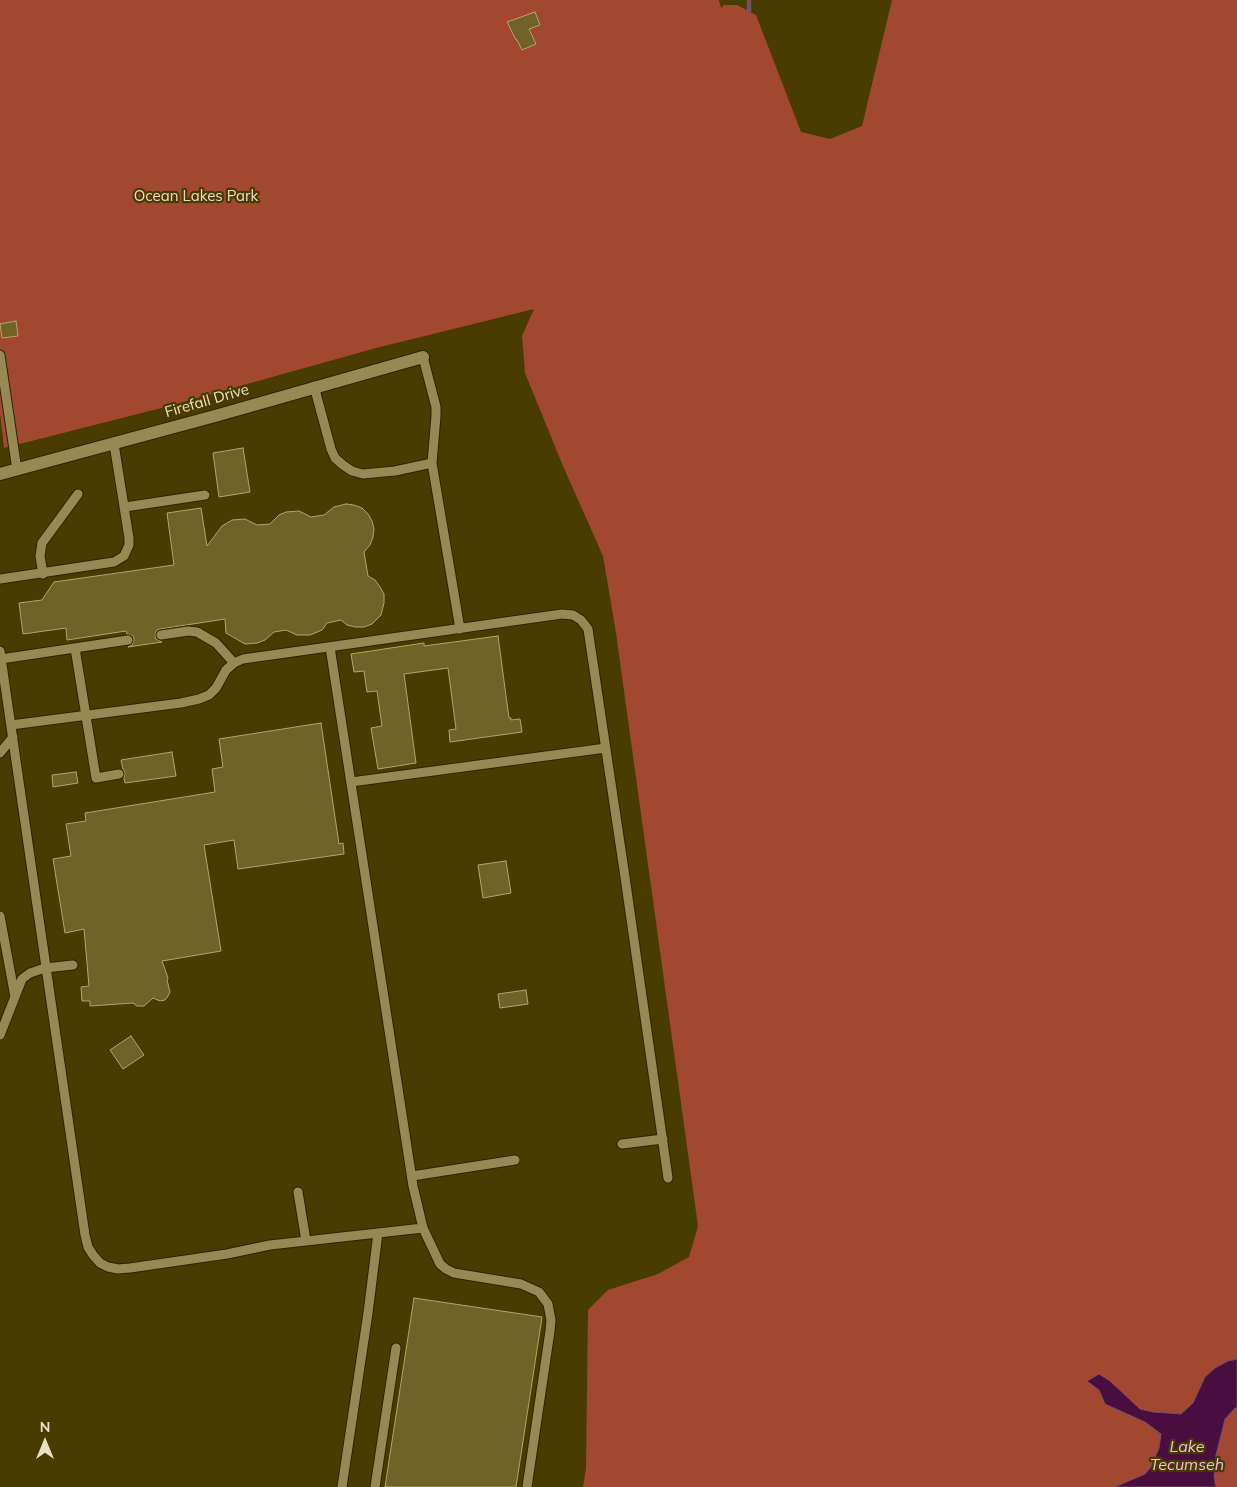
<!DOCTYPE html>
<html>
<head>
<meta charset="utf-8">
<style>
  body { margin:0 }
  #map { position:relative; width:1237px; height:1487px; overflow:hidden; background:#493c01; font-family:Mulish,sans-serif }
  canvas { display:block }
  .north { position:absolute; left:20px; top:1417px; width:50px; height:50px; -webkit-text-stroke:4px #493c01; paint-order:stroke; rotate:0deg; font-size:14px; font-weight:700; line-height:20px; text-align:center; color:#e8e1c6 }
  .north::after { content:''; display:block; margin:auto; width:18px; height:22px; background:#e8e1c6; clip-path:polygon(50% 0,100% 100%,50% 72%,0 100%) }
</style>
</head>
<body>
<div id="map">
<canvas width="1237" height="1487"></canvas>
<div class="north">N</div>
</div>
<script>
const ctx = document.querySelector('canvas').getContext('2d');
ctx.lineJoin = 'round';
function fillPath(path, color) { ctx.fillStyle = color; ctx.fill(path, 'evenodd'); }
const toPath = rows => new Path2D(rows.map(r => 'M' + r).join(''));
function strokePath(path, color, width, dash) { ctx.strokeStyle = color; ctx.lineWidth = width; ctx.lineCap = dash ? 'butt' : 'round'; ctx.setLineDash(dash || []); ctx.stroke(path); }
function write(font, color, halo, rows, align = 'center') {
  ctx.font = font + ' Mulish,sans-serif'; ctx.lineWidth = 4.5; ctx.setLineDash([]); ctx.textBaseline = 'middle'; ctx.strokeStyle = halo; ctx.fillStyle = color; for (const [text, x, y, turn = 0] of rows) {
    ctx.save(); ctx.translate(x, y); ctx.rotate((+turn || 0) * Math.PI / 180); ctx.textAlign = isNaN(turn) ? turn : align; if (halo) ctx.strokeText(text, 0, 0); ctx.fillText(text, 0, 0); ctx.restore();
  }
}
fillPath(toPath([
  [0,0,719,0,721,8,724,5,737,5,756,15,801,132,830,139,862,126,892,0,1237,0,1237,1359,1228,1361,1215,1368,1205,1377,1193,1403,1181,1414,1153,1412,1140,1409,1129,1400,1088,1381,1099,1390,1105,1404,1145,1422,1161,1434,1159,1448,1154,1461,1151,1467,1145,1474,1115,1487,583,1487,586,1469,588,1310,608,1290,658,1274,689,1257,698,1226,616,633,603,556,563,466,525,373,522,336,534,309,376,348,165,407,4,448,0,413],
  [1235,1408,1237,1408,1237,1487,1216,1487,1214,1477,1216,1455,1225,1419]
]), '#a24831');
const water = toPath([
  [1237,1359,1237,1408,1235,1408,1225,1419,1216,1455,1214,1477,1216,1487,1115,1487,1145,1474,1151,1467,1159,1448,1161,1434,1145,1422,1105,1404,1099,1390,1087,1381,1099,1374,1110,1381,1140,1409,1153,1412,1181,1414,1193,1403,1205,1377,1215,1368,1228,1361,1237,1359]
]);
fillPath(water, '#490d3f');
strokePath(water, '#794d68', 1);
strokePath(toPath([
  [749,11,749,0]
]), '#794d68', 4.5);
const building = toPath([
  [535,12,540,25,529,29,536,44,522,50,517,40,516,40,507,22,535,12],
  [16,321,18,336,2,338,0,324,16,321],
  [243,448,250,492,219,497,213,453,243,448],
  [346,504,354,505,362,508,368,514,372,521,374,529,373,537,370,545,364,552,368,576,375,580,380,587,384,594,384,603,381,615,372,624,364,627,355,627,347,625,341,620,327,623,322,630,310,635,297,635,286,630,274,632,265,640,257,643,245,644,226,633,225,619,160,629,157,630,155,635,156,639,162,642,128,647,132,645,134,640,133,636,127,634,126,631,67,640,66,628,23,634,19,603,42,600,54,582,174,565,167,513,201,508,207,546,222,526,232,520,245,519,257,525,270,524,279,515,286,512,299,511,311,517,324,515,334,507,346,504],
  [498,636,509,718,511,718,511,720,520,719,522,732,450,742,449,730,456,729,448,668,404,674,416,763,378,769,371,728,382,726,377,691,367,692,364,671,354,672,351,654,424,643,424,646,498,636],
  [321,723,339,844,343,843,344,854,238,869,234,840,204,845,221,951,162,961,168,978,167,980,170,992,168,996,165,1000,160,1001,153,998,144,1006,137,1006,133,1003,90,1006,90,1001,82,1001,81,987,89,986,84,929,65,933,53,859,71,856,66,824,86,821,85,813,215,792,212,769,223,767,219,739,321,723],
  [172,752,176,776,125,783,124,778,125,773,123,769,121,760,172,752],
  [76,772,78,783,53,787,52,775,76,772],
  [506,861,511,893,483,898,478,865,506,861],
  [526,990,528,1004,500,1008,498,994,526,990],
  [131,1036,144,1055,123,1069,110,1050,131,1036],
  [414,1298,542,1317,516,1487,385,1487,414,1298]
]);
fillPath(building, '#716227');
strokePath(building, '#b3a56f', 1);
const service = toPath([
  [0,355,17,470],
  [314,386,331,449,335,458,343,465,352,471,363,474,395,471,432,463,436,416,436,407,423,357],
  [432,463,460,629],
  [125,507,205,495],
  [43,574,40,556,42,543,78,494],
  [0,579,114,562,124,556,129,545,129,538,114,444],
  [161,635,188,631,197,632,216,643,234,663],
  [330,647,413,1186,423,1228,440,1264,446,1269,454,1273,521,1284,539,1292,548,1304,551,1320,550,1331,527,1487],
  [75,648,96,778,119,774],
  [0,651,85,1235,88,1247,93,1255,100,1263,108,1267,118,1269,130,1268,227,1254,270,1245,423,1228],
  [1,659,128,640],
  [11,725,181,703,199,699,209,695,216,688,226,670,234,663,243,659,562,614,573,615,581,620,588,629,625,877,668,1178],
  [0,753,13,737],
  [351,782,606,748],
  [0,916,15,997],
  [0,1035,22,979,30,973,45,968,73,965],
  [622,1144,663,1139],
  [412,1176,515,1160],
  [298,1192,306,1241],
  [342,1487,368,1313,378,1233],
  [375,1487,396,1348]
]);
const minor = toPath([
  [0,474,215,416,423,357]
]);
strokePath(service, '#2b2408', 11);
strokePath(minor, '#2b2408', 14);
strokePath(service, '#978954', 9);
strokePath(minor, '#978954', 12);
write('15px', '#f1d5cd', '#493c01', [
  ["Ocean Lakes Park",196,196]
]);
write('15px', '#e8e1c6', '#493c01', [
  ["Firefall Drive",207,401,-16]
]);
write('italic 16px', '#f9b7e9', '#493c01', [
  ["Lake",1187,1447],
  ["Tecumseh",1187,1465]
]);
</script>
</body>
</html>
